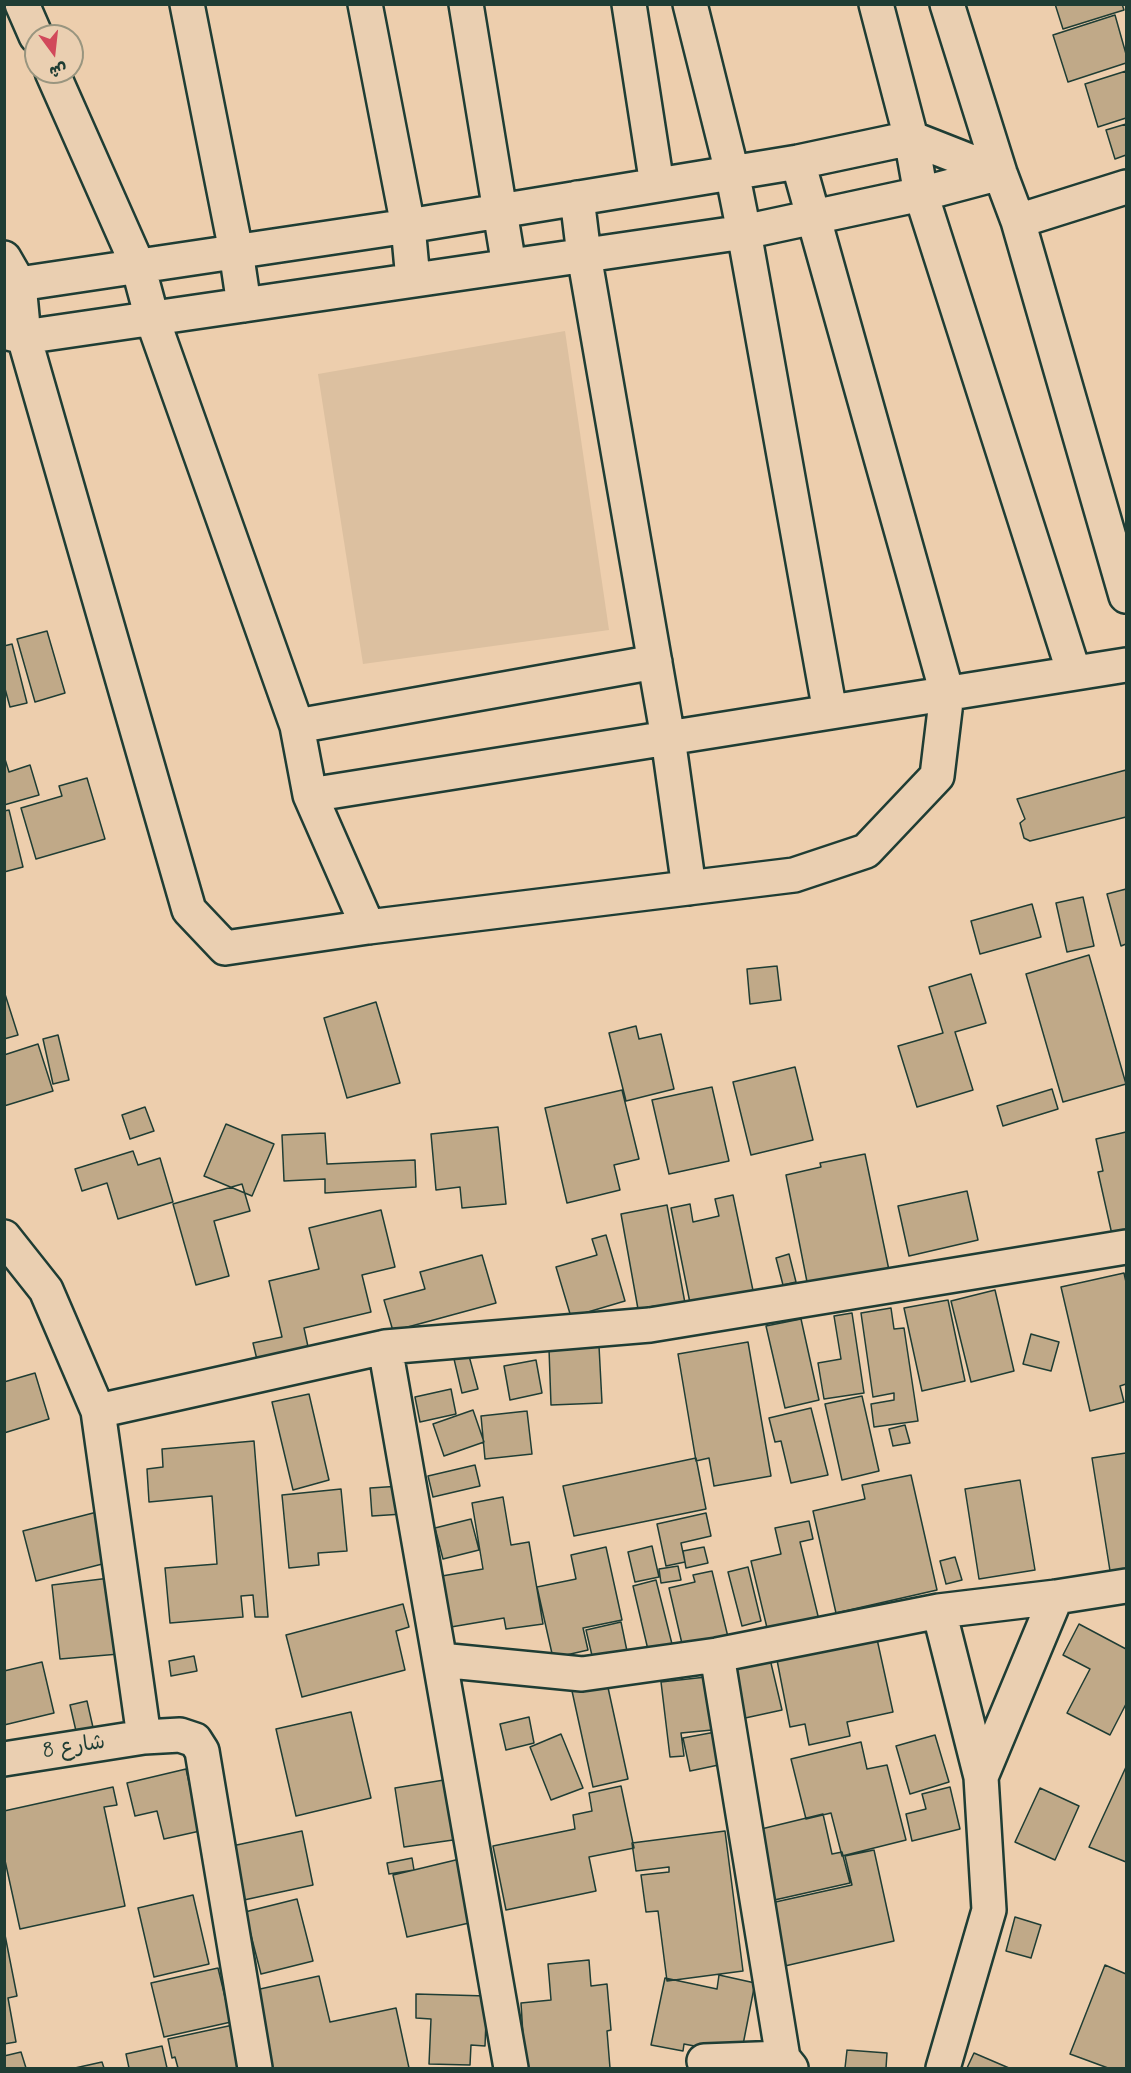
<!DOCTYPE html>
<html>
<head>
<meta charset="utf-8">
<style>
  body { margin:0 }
  #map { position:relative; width:1131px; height:2073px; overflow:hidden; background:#edcead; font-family:Mynerve,"Playpen Sans Arabic",sans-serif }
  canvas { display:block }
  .frame { position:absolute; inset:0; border:6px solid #1f3d34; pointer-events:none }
  .north { position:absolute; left:24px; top:24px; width:60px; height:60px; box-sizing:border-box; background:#eacfb1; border:2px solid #99957f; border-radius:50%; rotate:165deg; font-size:16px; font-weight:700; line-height:24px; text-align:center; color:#1f3d34 }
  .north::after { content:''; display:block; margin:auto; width:21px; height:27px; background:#d1495b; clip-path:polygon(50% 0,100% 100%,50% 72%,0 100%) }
</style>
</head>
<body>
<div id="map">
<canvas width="1131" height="2073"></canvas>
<div class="frame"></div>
<div class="north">ش</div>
</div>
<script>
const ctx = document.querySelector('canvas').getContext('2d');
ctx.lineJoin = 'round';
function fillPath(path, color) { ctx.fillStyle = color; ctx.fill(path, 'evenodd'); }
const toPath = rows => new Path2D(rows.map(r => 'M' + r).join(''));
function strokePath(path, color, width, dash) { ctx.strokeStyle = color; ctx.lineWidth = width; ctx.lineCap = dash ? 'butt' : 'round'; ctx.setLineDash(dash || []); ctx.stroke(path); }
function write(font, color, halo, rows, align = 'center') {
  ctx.font = font + ' Mynerve,"Playpen Sans Arabic",sans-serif'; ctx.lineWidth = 4.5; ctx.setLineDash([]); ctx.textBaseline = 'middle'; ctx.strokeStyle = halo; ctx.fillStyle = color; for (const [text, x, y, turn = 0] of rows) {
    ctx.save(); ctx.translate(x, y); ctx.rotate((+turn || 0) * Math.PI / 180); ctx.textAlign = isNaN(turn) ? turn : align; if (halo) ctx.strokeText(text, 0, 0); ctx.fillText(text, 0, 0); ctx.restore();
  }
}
fillPath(toPath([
  [565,331,609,630,363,664,318,374]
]), '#dcc0a0');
const building = toPath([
  [1055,4,1122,4,1124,10,1063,29,1055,4],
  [1115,15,1126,54,1126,63,1068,82,1053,35,1115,15],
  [1126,71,1126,118,1098,127,1085,84,1126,71],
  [1126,124,1126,155,1115,159,1106,130,1126,124],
  [47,631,65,693,35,702,17,639,47,631],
  [12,644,27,703,10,707,4,685,4,646,12,644],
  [4,756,9,772,30,765,39,795,4,805,4,756],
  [1126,770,1126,817,1030,841,1024,838,1020,823,1025,819,1017,799,1126,770],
  [87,778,105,839,36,859,21,808,62,796,59,786,87,778],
  [9,810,23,867,4,872,4,811,9,810],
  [1126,889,1126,944,1121,946,1107,894,1126,889],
  [1083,897,1094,946,1067,952,1056,903,1083,897],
  [1032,904,1041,937,980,954,971,921,1032,904],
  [1089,955,1126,1084,1063,1102,1026,974,1089,955],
  [777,966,781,1000,750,1004,747,969,777,966],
  [971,974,986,1023,955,1032,973,1090,917,1107,898,1046,943,1033,929,987,971,974],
  [4,991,18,1035,4,1039,4,991],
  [376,1002,400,1083,347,1098,324,1018,376,1002],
  [636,1026,639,1039,661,1034,674,1089,626,1101,609,1033,636,1026],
  [58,1035,69,1080,53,1084,43,1039,58,1035],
  [38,1044,53,1091,4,1106,4,1055,38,1044],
  [795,1067,813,1140,751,1155,733,1082,795,1067],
  [712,1087,729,1161,669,1174,652,1100,712,1087],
  [1052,1089,1058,1109,1003,1126,997,1106,1052,1089],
  [622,1090,639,1159,614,1165,620,1190,567,1203,545,1108,622,1090],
  [145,1107,154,1131,130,1139,122,1115,145,1107],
  [226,1124,274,1144,252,1196,204,1176,226,1124],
  [498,1127,506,1204,462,1208,460,1187,436,1190,431,1134,498,1127],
  [1126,1132,1126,1235,1113,1239,1098,1172,1103,1171,1096,1139,1126,1132],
  [325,1133,327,1164,415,1160,416,1187,325,1193,325,1179,284,1181,282,1135,325,1133],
  [133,1151,138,1165,160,1158,173,1202,118,1219,107,1183,82,1191,75,1169,133,1151],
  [865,1154,890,1275,809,1292,786,1175,821,1167,820,1163,865,1154],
  [242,1184,250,1211,214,1221,229,1276,196,1285,173,1204,242,1184],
  [967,1191,978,1240,909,1256,898,1206,967,1191],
  [733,1195,755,1300,692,1313,671,1208,690,1204,693,1222,719,1216,715,1199,733,1195],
  [667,1205,687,1314,657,1319,655,1306,638,1309,621,1214,667,1205],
  [381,1210,395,1267,362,1275,371,1312,304,1328,310,1356,259,1368,253,1343,282,1337,269,1281,319,1269,309,1228,381,1210],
  [606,1235,625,1301,571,1317,556,1267,597,1255,592,1239,606,1235],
  [789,1254,796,1282,783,1285,776,1258,789,1254],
  [482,1255,496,1303,393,1331,384,1300,425,1289,420,1272,482,1255],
  [1124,1273,1126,1282,1126,1384,1120,1386,1124,1402,1090,1411,1061,1287,1124,1273],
  [995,1290,1014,1371,971,1382,951,1301,995,1290],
  [948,1300,965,1381,922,1391,904,1308,948,1300],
  [891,1308,894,1329,904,1328,918,1421,874,1427,871,1404,894,1400,894,1393,873,1397,861,1313,891,1308],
  [852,1313,864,1393,824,1399,818,1363,841,1359,834,1316,852,1313],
  [801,1319,819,1400,785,1408,766,1326,801,1319],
  [1031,1334,1059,1342,1051,1371,1023,1364,1031,1334],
  [748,1342,771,1476,714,1486,709,1458,696,1461,678,1354,748,1342],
  [599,1346,602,1403,551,1405,549,1349,599,1346],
  [469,1356,478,1389,462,1393,454,1359,469,1356],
  [536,1360,542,1393,510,1400,504,1366,536,1360],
  [35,1373,49,1419,4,1433,4,1382,35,1373],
  [451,1389,456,1414,420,1422,415,1397,451,1389],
  [309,1394,329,1480,293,1490,272,1402,309,1394],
  [862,1396,879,1471,842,1480,825,1404,862,1396],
  [811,1408,828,1475,791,1483,781,1441,775,1442,769,1418,811,1408],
  [473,1410,484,1442,444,1456,433,1424,473,1410],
  [527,1411,532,1454,485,1459,481,1416,527,1411],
  [905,1425,910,1443,893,1446,889,1429,905,1425],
  [254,1441,268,1617,255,1617,253,1595,241,1596,243,1617,170,1623,165,1568,217,1564,212,1496,149,1502,147,1469,163,1467,162,1449,254,1441],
  [1126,1453,1126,1575,1111,1577,1092,1458,1126,1453],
  [696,1458,706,1509,574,1536,563,1486,696,1458],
  [475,1465,480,1486,433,1497,428,1476,475,1465],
  [911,1475,937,1590,836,1613,813,1511,865,1499,862,1485,911,1475],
  [1020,1480,1035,1570,979,1579,965,1489,1020,1480],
  [401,1486,403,1514,372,1516,370,1488,401,1486],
  [341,1489,347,1551,318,1553,319,1565,289,1568,282,1495,341,1489],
  [503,1497,511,1545,529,1542,543,1624,506,1629,504,1618,445,1628,436,1577,483,1569,472,1503,503,1497],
  [97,1512,110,1562,36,1581,23,1531,97,1512],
  [706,1513,711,1536,681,1543,685,1562,666,1566,657,1524,706,1513],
  [471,1519,479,1550,443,1559,435,1528,471,1519],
  [809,1521,813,1539,800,1542,819,1620,768,1632,751,1561,781,1554,775,1528,809,1521],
  [652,1546,659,1577,635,1582,628,1552,652,1546],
  [606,1547,622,1620,583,1628,588,1650,553,1658,537,1587,576,1579,571,1555,606,1547],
  [704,1547,708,1563,686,1568,683,1551,704,1547],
  [955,1557,962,1580,946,1584,940,1561,955,1557],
  [678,1566,681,1580,661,1583,659,1569,678,1566],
  [748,1567,761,1621,742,1626,728,1572,748,1567],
  [712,1571,728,1637,683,1648,669,1588,695,1582,693,1575,712,1571],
  [110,1578,119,1654,60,1659,52,1585,110,1578],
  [656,1580,673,1648,649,1654,633,1586,656,1580],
  [403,1604,409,1627,396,1631,405,1670,302,1697,286,1635,403,1604],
  [621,1622,628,1656,594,1664,586,1630,621,1622],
  [1079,1624,1126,1649,1126,1704,1110,1735,1067,1713,1090,1669,1063,1655,1079,1624],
  [877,1639,893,1712,847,1722,850,1736,809,1745,805,1724,790,1727,777,1660,877,1639],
  [194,1656,197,1671,171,1676,169,1661,194,1656],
  [770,1659,782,1710,736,1720,724,1669,770,1659],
  [42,1662,54,1713,4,1725,4,1671,42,1662],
  [706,1677,712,1730,681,1733,684,1756,670,1757,661,1682,706,1677],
  [607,1683,628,1779,593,1787,572,1691,607,1683],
  [87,1701,97,1745,76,1731,70,1705,87,1701],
  [351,1712,371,1798,296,1816,276,1729,351,1712],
  [529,1717,534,1743,506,1750,500,1724,529,1717],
  [721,1731,728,1763,690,1771,683,1738,721,1731],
  [561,1734,583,1788,551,1800,530,1747,561,1734],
  [935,1735,949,1782,910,1794,896,1746,935,1735],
  [861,1742,867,1769,887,1765,906,1840,842,1856,831,1813,806,1819,791,1759,861,1742],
  [1126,1767,1126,1862,1089,1847,1126,1767],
  [186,1769,200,1831,164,1839,157,1811,135,1816,127,1783,186,1769],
  [450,1779,460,1839,404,1847,395,1788,450,1779],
  [621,1786,634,1848,589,1857,596,1891,506,1910,493,1846,575,1829,573,1815,592,1811,589,1793,621,1786],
  [113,1787,117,1805,104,1807,125,1906,20,1929,4,1856,4,1811,113,1787],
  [950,1787,960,1829,912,1841,906,1814,926,1809,922,1794,950,1787],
  [1040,1788,1079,1806,1055,1860,1015,1842,1040,1788],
  [823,1814,832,1854,842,1852,850,1883,770,1901,753,1831,823,1814],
  [302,1831,313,1885,244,1900,232,1846,302,1831],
  [725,1831,743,1971,667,1981,658,1911,646,1912,641,1875,669,1872,669,1867,636,1871,632,1843,725,1831],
  [874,1850,894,1941,776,1968,762,1905,852,1885,845,1856,874,1850],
  [412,1858,414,1870,389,1874,387,1863,412,1858],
  [464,1858,478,1921,407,1937,393,1875,464,1858],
  [193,1895,209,1964,154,1977,138,1908,193,1895],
  [297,1899,313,1961,261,1974,245,1912,297,1899],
  [1015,1917,1041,1925,1031,1958,1006,1951,1015,1917],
  [4,1930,17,1996,8,1998,16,2042,4,2044,4,1930],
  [589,1960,591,1986,607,1984,611,2030,607,2031,610,2068,525,2068,521,2003,551,2000,548,1964,589,1960],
  [1105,1965,1126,1974,1126,2068,1108,2068,1070,2054,1105,1965],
  [218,1968,231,2022,164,2037,151,1983,218,1968],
  [719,1975,755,1983,741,2055,684,2044,683,2051,651,2045,665,1978,717,1989,719,1975],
  [319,1976,330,2022,396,2008,409,2068,268,2068,251,1991,319,1976],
  [416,1994,487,1996,485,2046,471,2045,470,2065,429,2064,431,2019,416,2018,416,1994],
  [233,2025,243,2068,178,2068,175,2057,172,2058,168,2039,233,2025],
  [162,2046,167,2068,129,2068,126,2054,162,2046],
  [847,2050,887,2053,886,2068,845,2068,847,2050],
  [21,2052,26,2068,4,2068,4,2056,21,2052],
  [974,2053,1009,2068,967,2068,974,2053],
  [102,2062,104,2068,75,2068,102,2062]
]);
fillPath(building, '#c0a988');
strokePath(building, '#1f3d34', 1.5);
const minor = toPath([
  [22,4,36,36],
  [187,4,236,251,244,305],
  [365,4,408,226,413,280],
  [466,4,509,266],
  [629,4,657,185],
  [690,4,732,172,744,232,830,712],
  [876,4,911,138,921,194,1074,673],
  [947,4,1000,173,1018,221,1126,596],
  [52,72,138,266,152,318,297,726,310,795,368,927],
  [577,198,584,255,668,738,689,888],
  [1018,221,1126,187],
  [4,258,19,284,24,337,189,910,225,948,368,927,794,875,866,851,937,776,947,693,798,162],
  [4,290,19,284,408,226,798,162,911,138,1000,173],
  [4,332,24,337,744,232,921,194,1000,173],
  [297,726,655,662],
  [310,795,1126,665],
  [4,1237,46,1290,98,1411,144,1737],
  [385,1347,511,2068],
  [98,1411,385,1347,650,1325,1126,1247],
  [939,1611,981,1777,989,1910,943,2068],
  [717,1655,783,2058,791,2068],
  [440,1660,582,1674,717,1655,939,1611,1056,1597,1126,1586],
  [4,1759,144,1737,180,1735,195,1740,202,1751,255,2068],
  [981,1777,1056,1597],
  [704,2061,783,2058]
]);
strokePath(minor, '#1f3d34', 38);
strokePath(minor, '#eacfb1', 33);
write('21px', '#1f3d34', '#eacfb1', [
  ["شارع 8",74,1748,-9]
]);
</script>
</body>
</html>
